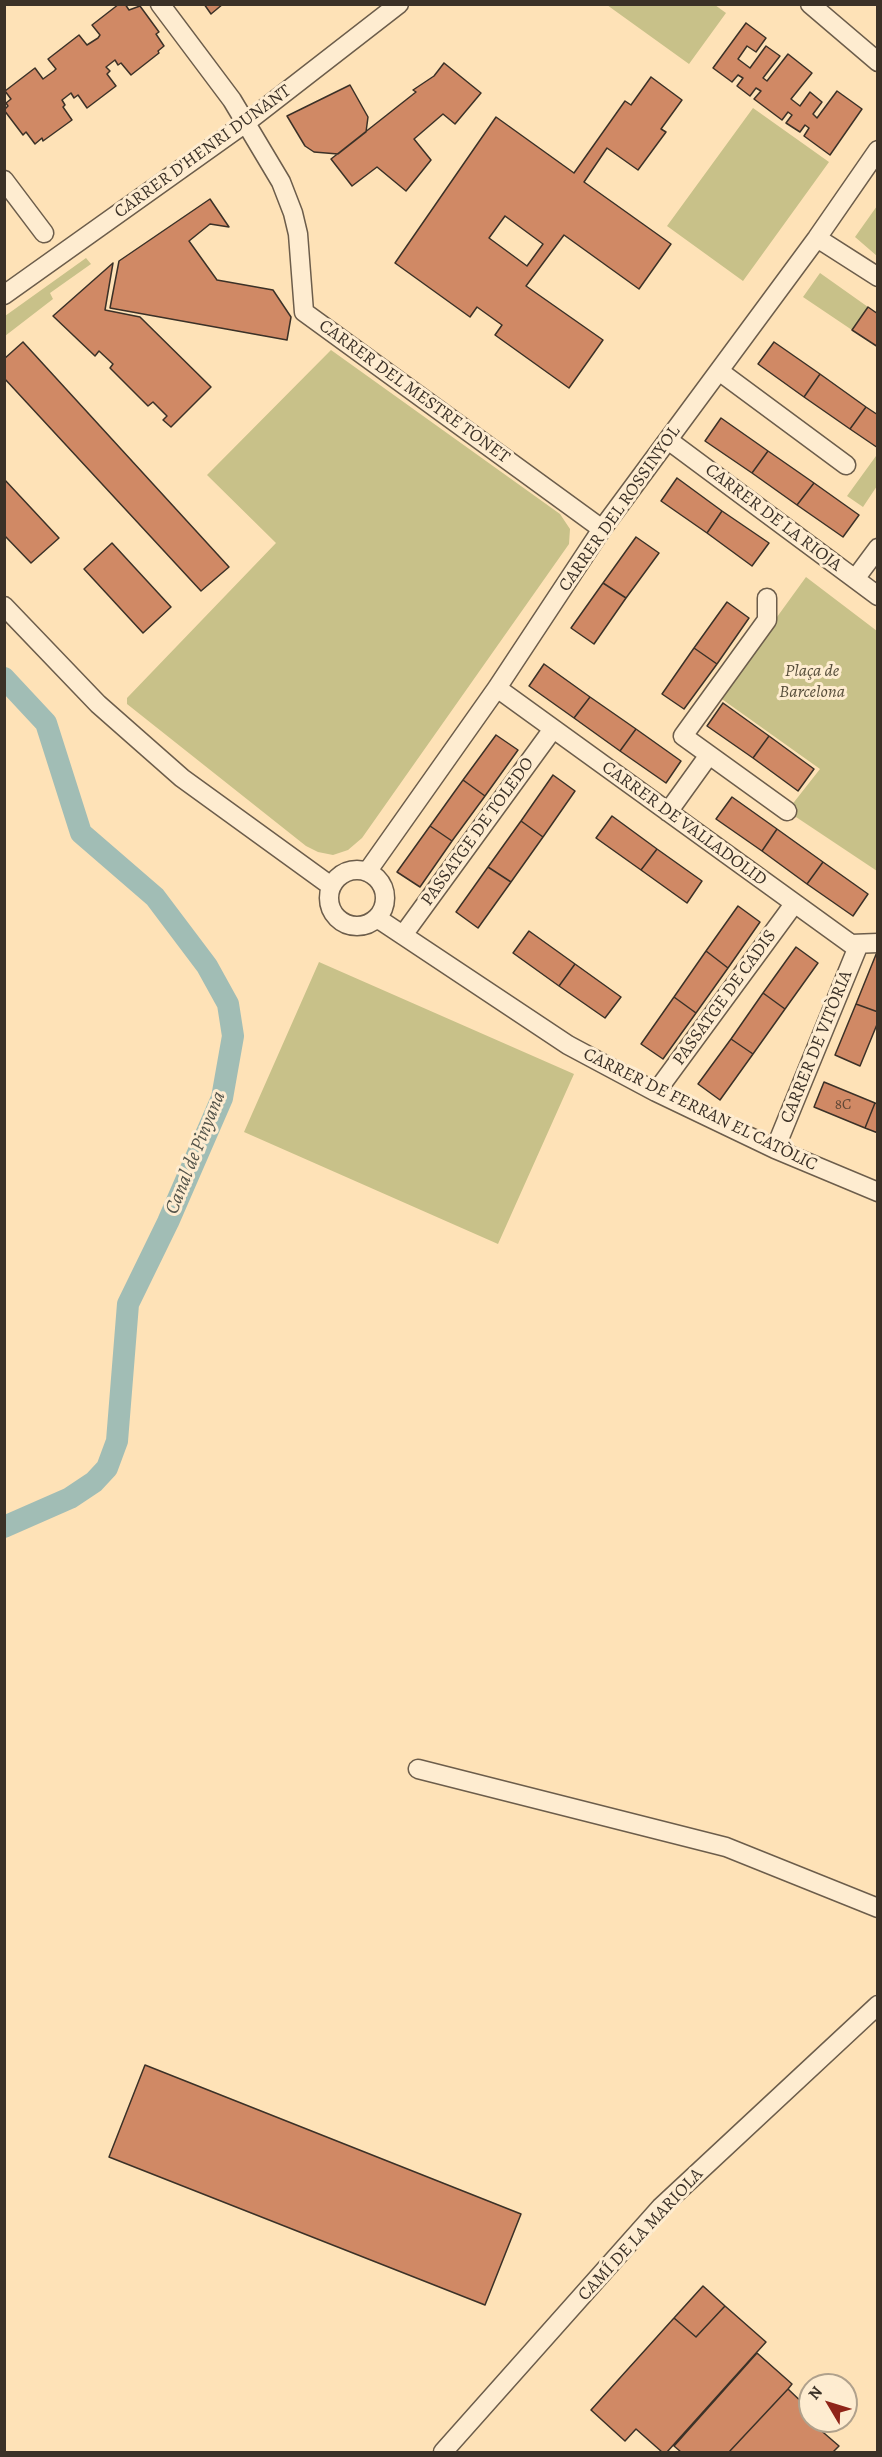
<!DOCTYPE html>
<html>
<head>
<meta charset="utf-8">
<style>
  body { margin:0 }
  #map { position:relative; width:882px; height:2457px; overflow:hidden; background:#fee2b7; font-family:Alegreya,serif }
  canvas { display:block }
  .frame { position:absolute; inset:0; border:6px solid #3b3127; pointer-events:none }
  .north { position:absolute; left:798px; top:2373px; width:60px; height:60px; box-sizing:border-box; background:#feecd0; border:2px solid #b0a18c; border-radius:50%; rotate:308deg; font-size:16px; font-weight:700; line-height:24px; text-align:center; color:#3b3127 }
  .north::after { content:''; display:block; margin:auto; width:21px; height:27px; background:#8f2418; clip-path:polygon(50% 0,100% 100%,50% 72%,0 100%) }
</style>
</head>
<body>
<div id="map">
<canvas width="882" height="2457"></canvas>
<div class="frame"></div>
<div class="north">N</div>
</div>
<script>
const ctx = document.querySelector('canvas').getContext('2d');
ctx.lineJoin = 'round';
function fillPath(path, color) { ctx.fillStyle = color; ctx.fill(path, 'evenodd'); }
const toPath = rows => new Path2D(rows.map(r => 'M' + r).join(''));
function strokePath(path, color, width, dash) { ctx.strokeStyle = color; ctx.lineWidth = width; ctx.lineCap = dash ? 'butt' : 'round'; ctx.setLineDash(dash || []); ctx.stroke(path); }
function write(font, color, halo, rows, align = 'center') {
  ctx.font = font + ' Alegreya,serif'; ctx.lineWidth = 6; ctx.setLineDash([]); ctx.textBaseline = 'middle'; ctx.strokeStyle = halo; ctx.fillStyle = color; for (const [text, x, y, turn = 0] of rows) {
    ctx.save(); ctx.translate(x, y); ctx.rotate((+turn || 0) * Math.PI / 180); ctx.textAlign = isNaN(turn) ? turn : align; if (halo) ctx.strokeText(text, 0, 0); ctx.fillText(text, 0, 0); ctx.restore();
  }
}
fillPath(toPath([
  [607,5,715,5,726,13,689,64],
  [753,108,829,162,743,281,667,226],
  [877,206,877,256,855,237],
  [86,258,91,264,50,293,53,299,5,336,5,316],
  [820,273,868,307,852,330,803,297],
  [331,350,560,514,570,529,569,544,362,838,348,850,333,855,318,852,306,846,127,704,127,698,276,543,207,475],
  [876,456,877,486,863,507,847,496],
  [806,577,877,631,877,871,787,811,820,769,719,697],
  [319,962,574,1074,498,1244,244,1132]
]), '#c8c189');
strokePath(toPath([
  [4,678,46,723,81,833,155,897,207,966,228,1004,233,1036,222,1098,168,1222,128,1304,117,1441,107,1468,94,1482,70,1498,4,1527]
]), '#a1bdb5', 22);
const building = toPath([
  [119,4,125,4,129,10,140,6,159,32,156,34,164,46,158,51,159,53,131,75,121,63,118,65,115,60,106,67,110,71,107,74,116,86,87,108,78,95,74,98,71,93,62,100,65,105,63,107,72,120,43,141,42,138,35,144,26,132,23,135,4,110,8,106,6,103,11,99,5,91,35,68,43,79,54,71,56,69,48,59,79,35,87,45,98,38,100,35,92,25,119,4],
  [204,4,223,4,211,14,204,4],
  [746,23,766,38,756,52,747,46,738,59,750,68,766,46,780,56,763,78,767,81,788,54,812,73,791,99,800,106,810,92,822,102,813,114,817,118,837,91,862,109,830,155,804,136,809,128,805,125,800,132,786,123,792,115,788,112,782,120,754,99,761,91,756,88,750,96,737,86,743,78,738,75,732,82,713,68,746,23],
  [444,63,481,93,455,124,443,114,414,139,431,160,406,191,377,167,352,186,331,159,416,92,413,90,434,76,444,63],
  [651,77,682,100,661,129,666,132,638,170,607,148,584,182,671,244,639,289,564,235,526,286,603,340,569,388,495,335,502,325,477,307,470,317,395,263,496,117,574,173,625,101,631,105,651,77],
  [505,216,543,244,527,266,489,238,505,216],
  [350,85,368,117,366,132,338,154,314,152,305,146,287,116,350,85],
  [210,199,229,227,210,224,189,241,217,280,273,290,291,317,287,340,110,308,119,261,210,199],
  [113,263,105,310,140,317,211,387,171,427,163,420,167,416,153,402,148,406,110,368,113,364,99,351,95,356,53,316,113,263],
  [868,307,878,314,878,347,852,330,868,307],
  [23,342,229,567,201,591,4,378,4,359,23,342],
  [774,342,820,374,804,397,758,364,774,342],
  [820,374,866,407,850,429,804,397,820,374],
  [866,407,878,415,878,448,850,429,866,407],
  [721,418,768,451,752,473,705,441,721,418],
  [768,451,814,483,797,505,752,473,768,451],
  [677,478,722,511,707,533,661,501,677,478],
  [4,479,59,538,31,563,4,535,4,479],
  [814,483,859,515,843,537,797,505,814,483],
  [722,511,769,543,752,566,707,533,722,511],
  [636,537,659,553,626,598,603,583,636,537],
  [112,543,171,607,143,633,84,569,112,543],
  [603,583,626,598,594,644,571,628,603,583],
  [727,602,749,618,717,664,694,648,727,602],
  [694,648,717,664,684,709,662,694,694,648],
  [544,664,590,697,574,718,529,686,544,664],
  [590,697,636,729,620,751,574,718,590,697],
  [723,703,769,736,753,758,707,726,723,703],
  [636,729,681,761,666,783,620,751,636,729],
  [496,735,518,750,485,796,463,780,496,735],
  [769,736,814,769,798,791,753,758,769,736],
  [553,775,575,791,543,837,521,821,553,775],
  [463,780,485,796,452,841,430,826,463,780],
  [732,797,777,829,762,851,716,819,732,797],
  [612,816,657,849,641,870,596,838,612,816],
  [521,821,543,837,511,882,488,867,521,821],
  [430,826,452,841,420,887,397,872,430,826],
  [777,829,823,862,807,884,762,851,777,829],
  [657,849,702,881,687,903,641,870,657,849],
  [823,862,868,894,853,916,807,884,823,862],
  [488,867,511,882,478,928,456,912,488,867],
  [738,906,760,922,728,968,706,951,738,906],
  [529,931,575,964,559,986,513,953,529,931],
  [796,947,818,963,785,1009,763,993,796,947],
  [706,951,728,968,696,1013,674,997,706,951],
  [877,952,878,952,878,1012,856,1004,877,952],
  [575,964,621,997,605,1018,559,986,575,964],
  [763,993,785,1009,753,1054,731,1039,763,993],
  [674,997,696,1013,663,1059,641,1044,674,997],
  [856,1004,878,1012,878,1022,860,1066,835,1055,856,1004],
  [731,1039,753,1054,720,1100,698,1084,731,1039],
  [824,1082,875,1103,865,1128,814,1107,824,1082],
  [875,1103,878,1104,878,1133,865,1128,875,1103],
  [145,2065,521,2214,485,2305,109,2157,145,2065],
  [703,2286,725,2306,696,2337,674,2318,703,2286],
  [725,2306,766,2342,667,2452,662,2452,636,2429,625,2441,591,2410,674,2318,696,2337,725,2306],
  [757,2353,792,2384,788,2389,729,2452,681,2452,674,2446,757,2353],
  [788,2389,810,2410,810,2421,839,2446,833,2452,729,2452,788,2389]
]);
fillPath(building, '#d08965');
strokePath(building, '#3b3127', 1.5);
const street = toPath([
  [160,4,232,100,281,182,293,213,298,234,304,312,602,529],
  [810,4,878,62],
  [4,180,44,233],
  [817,238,878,277],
  [4,295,247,122,399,4],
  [719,371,846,465],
  [668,440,878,596],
  [855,579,878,548],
  [767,598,767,620,683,736,787,811],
  [4,606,98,704,182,778,331,886],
  [497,688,851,944,878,943],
  [668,812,709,755],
  '329 898a28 28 0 1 1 56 0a28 28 0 1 1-56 0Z',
  [367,872,497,688,602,529,817,238,878,150],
  [377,918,568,1045,656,1092,775,1149,878,1192],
  [403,935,553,729],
  [656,1092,794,904],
  [775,1149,859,944],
  [418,1769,726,1847,878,1908],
  [443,2452,661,2207,878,2005]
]);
strokePath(street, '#6c5d4b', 21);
strokePath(street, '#feecd0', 18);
write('15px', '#604736', null, [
  ["8C",843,1105]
]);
write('18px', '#3b3127', '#feecd0', [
  ["CARRER D'HENRI DUNANT",203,152,-36],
  ["CARRER DEL MESTRE TONET",414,392,36],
  ["CARRER DEL ROSSINYOL",620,509,-55],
  ["CARRER DE LA RIOJA",773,518,37],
  ["CARRER DE VALLADOLID",684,824,36],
  ["PASSATGE DE TOLEDO",478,832,-54],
  ["PASSATGE DE CADIS",725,998,-54],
  ["CARRER DE VITÒRIA",817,1047,-68],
  ["CARRER DE FERRAN EL CATÒLIC",700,1110,26],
  ["CAMÍ DE LA MARIOLA",641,2235,-47]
]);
write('italic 18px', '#574e3b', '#feecd0', [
  ["Plaça de",812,672],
  ["Barcelona",812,693]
]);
write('italic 20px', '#54544a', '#feecd0', [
  ["Canal de Pinyana",196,1153,-68]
]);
</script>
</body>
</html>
